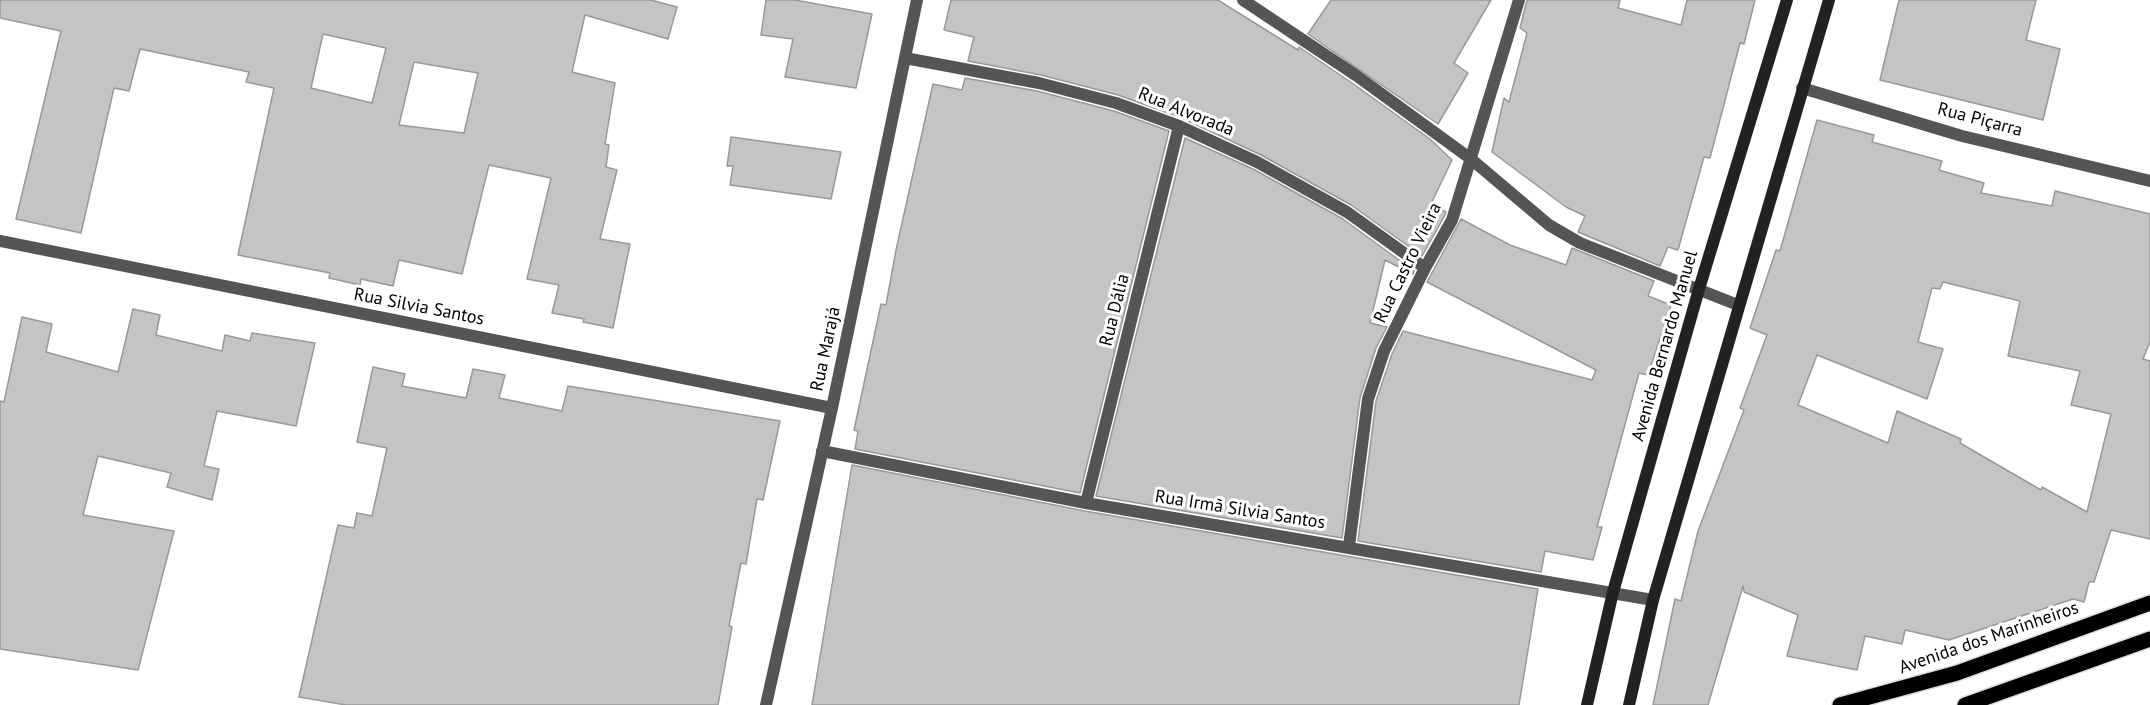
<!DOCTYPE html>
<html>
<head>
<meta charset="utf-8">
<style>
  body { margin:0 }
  canvas { display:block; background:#fff }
</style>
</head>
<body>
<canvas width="2150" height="705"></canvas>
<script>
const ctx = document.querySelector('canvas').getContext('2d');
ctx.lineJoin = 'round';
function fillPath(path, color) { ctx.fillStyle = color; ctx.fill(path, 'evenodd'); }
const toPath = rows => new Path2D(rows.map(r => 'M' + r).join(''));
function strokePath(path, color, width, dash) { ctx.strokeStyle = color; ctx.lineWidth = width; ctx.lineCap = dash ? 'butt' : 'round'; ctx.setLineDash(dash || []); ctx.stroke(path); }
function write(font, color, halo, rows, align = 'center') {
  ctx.font = font + ' "PT Sans",sans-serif'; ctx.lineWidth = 6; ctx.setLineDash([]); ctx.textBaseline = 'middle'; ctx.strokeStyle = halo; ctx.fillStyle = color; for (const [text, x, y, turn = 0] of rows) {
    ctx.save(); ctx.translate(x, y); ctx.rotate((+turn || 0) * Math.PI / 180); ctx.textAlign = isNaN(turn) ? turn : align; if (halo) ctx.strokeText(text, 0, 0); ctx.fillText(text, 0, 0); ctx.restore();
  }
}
const building = toPath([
  [0,0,651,0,677,7,668,39,585,15,572,72,615,83,605,144,609,145,606,167,617,170,600,239,630,244,613,328,583,322,584,319,552,313,559,285,527,279,551,178,489,165,462,274,399,260,393,286,361,279,360,285,329,278,330,273,238,255,274,88,246,82,249,72,140,49,129,91,114,88,81,233,16,219,61,31,0,18,0,0],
  [323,34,386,48,372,103,311,88,323,34],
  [414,62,478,73,464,133,399,125,414,62],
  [766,0,795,0,872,14,856,88,785,77,793,39,761,35,766,0],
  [951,0,1218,0,1298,50,1299,47,1352,83,1430,139,1452,160,1431,204,1446,212,1444,217,1422,256,1351,205,1261,155,1182,118,1118,95,1041,75,968,61,974,37,944,30,951,0],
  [1331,0,1491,0,1454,63,1468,73,1438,124,1308,34,1331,0],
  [1527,0,1620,0,1618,8,1681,25,1687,0,1755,0,1744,44,1740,43,1710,158,1704,157,1678,250,1668,247,1660,266,1578,232,1585,216,1566,207,1492,152,1504,98,1509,102,1527,33,1520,28,1527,0],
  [1899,0,2036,0,2026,40,2060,49,2043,120,1880,80,1899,0],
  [965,78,1037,91,1114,111,1169,131,1080,493,855,449,858,431,854,430,881,304,886,305,896,250,933,84,962,90,965,78],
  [1817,120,1874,135,1872,142,1942,161,1939,170,1984,183,1981,193,2052,206,2055,191,2150,214,2150,342,2143,359,2150,361,2150,539,2111,530,2094,582,2089,582,2084,602,2073,599,1949,640,1905,630,1902,644,1865,636,1857,670,1787,656,1798,615,1744,592,1743,586,1708,705,1653,705,1675,599,1681,601,1698,531,1744,410,1740,408,1767,335,1750,328,1776,250,1780,251,1817,120],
  [1943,282,2020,301,2008,356,2080,371,2071,405,2111,414,2087,512,2042,487,2041,490,1960,443,1961,439,1897,411,1888,443,1798,405,1817,355,1927,399,1943,349,1918,342,1932,288,1940,289,1943,282],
  [731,137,841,152,831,199,730,185,733,166,727,166,731,137],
  [1185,138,1253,169,1343,219,1414,271,1413,274,1385,260,1370,323,1387,327,1376,348,1360,398,1342,538,1096,496,1185,138],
  [1461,219,1510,245,1566,265,1572,248,1654,281,1648,296,1671,305,1648,375,1639,373,1597,527,1602,527,1593,560,1545,551,1541,572,1358,541,1376,401,1392,354,1403,331,1592,380,1596,370,1427,282,1461,219],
  [133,309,160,315,156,335,222,351,225,335,250,341,252,333,315,343,296,426,217,411,204,466,219,469,212,500,167,487,171,473,98,456,83,515,174,531,138,670,0,649,0,401,4,402,22,317,52,324,46,352,118,372,133,309],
  [373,367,405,374,402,386,466,398,473,369,505,375,499,398,562,411,568,386,780,421,763,500,757,499,746,564,741,563,729,626,732,627,718,705,346,705,299,697,338,525,354,528,357,513,372,516,387,448,357,442,373,367],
  [852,465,1085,511,1538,589,1519,705,812,705,852,465]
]);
fillPath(building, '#c4c4c4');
strokePath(building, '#999', 1.5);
const primary = toPath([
  [1840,705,1957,673,2150,603],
  [1965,705,2150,639]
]);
strokePath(primary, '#dbdbdb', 18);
strokePath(toPath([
  [1243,0,1357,76,1471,159,1549,225,1580,243,1738,305],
  [905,58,1039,83,1116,103,1179,126,1257,162,1347,212,1425,268],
  [1802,88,1962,136,2150,181],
  [0,241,832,408],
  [822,451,1086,503,1653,600],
  [1086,503,1179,126],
  [1349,546,1368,399,1384,351,1425,268,1452,220,1519,0],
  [766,705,832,408,917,0]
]), '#555', 12);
strokePath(toPath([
  [1587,705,1613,592,1699,289,1787,0],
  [1629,705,1653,600,1829,0]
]), '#222', 12);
strokePath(primary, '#000', 15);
write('18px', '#000', '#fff', [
  ["Rua Alvorada",1186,112,22],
  ["Rua Piçarra",1980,120,15],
  ["Rua Castro Vieira",1408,263,-64],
  ["Rua Silvia Santos",419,307,11],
  ["Rua Dália",1115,310,-76],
  ["Avenida Bernardo Manuel",1665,346,-74],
  ["Rua Marajá",826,349,-78],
  ["Rua Irmã Silvia Santos",1240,510,9],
  ["Avenida dos Marinheiros",1989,638,-19]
]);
</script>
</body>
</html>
